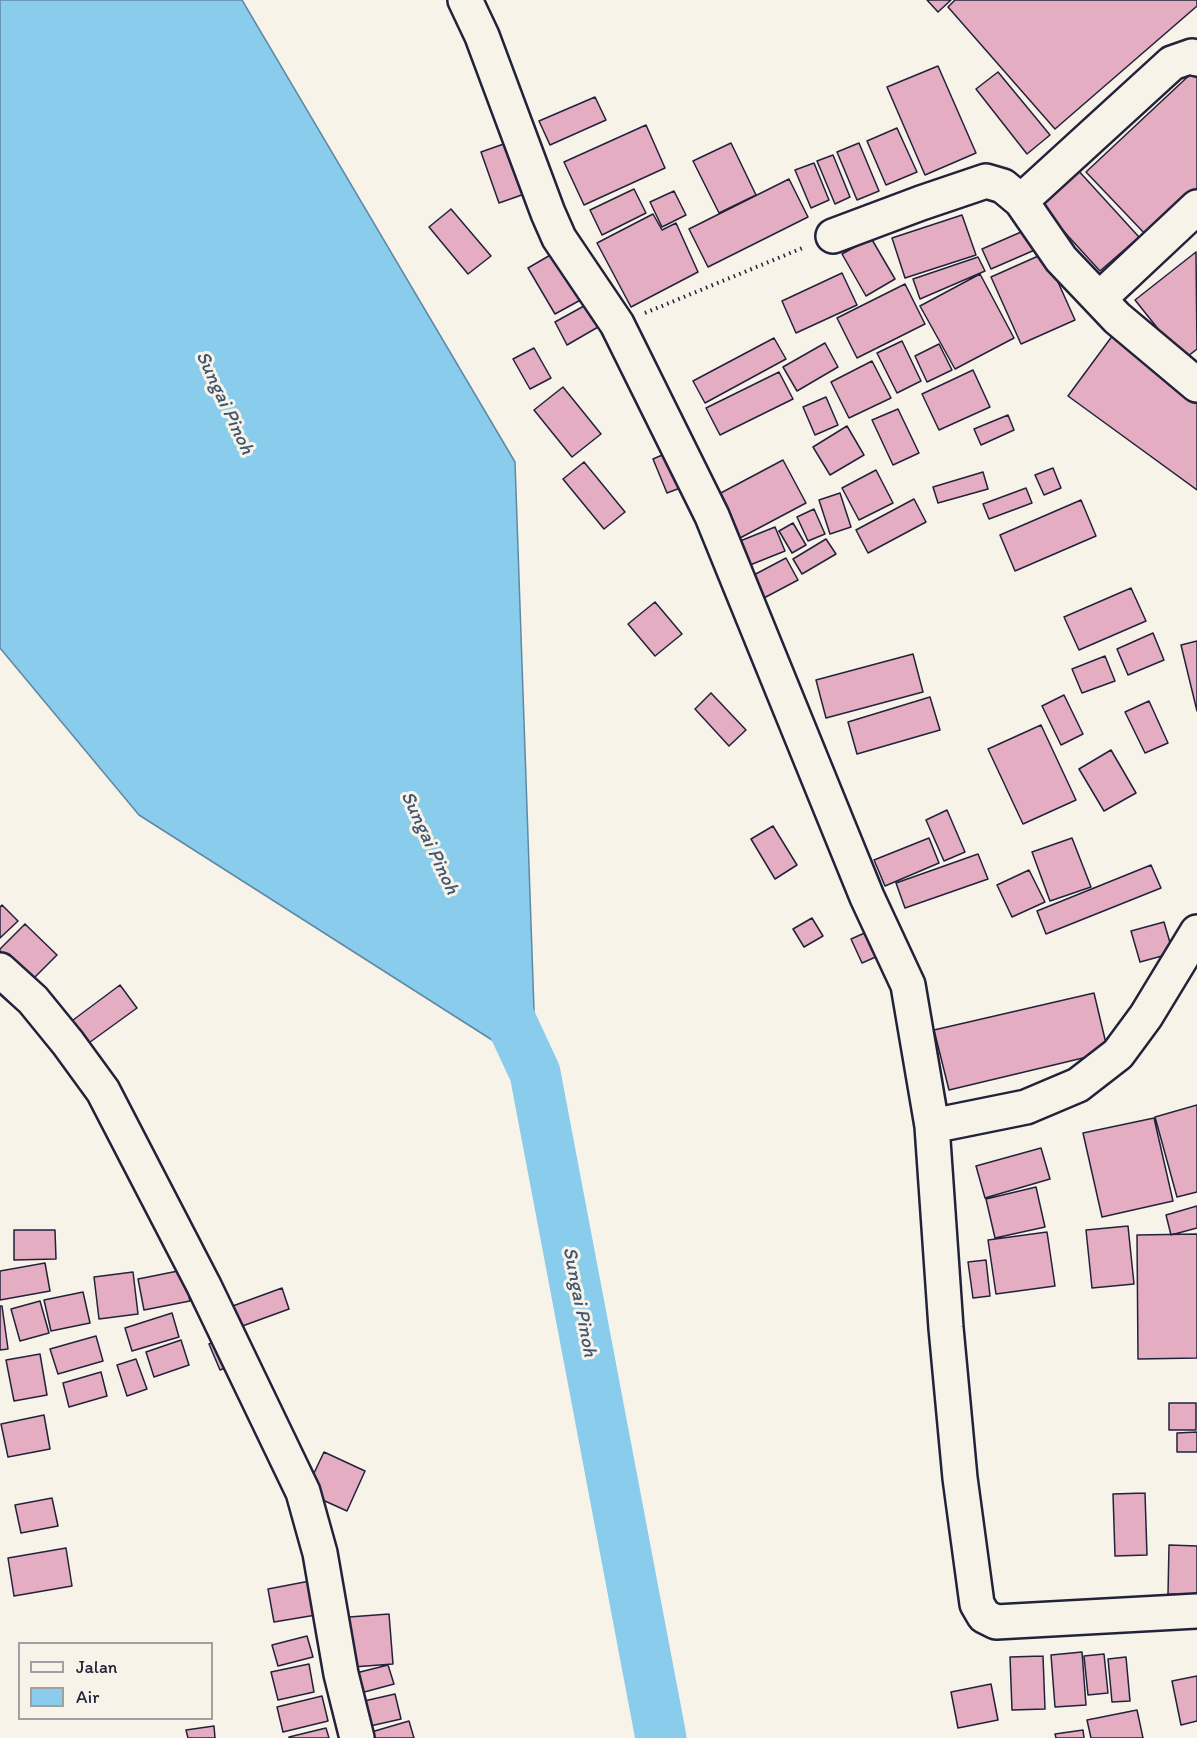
<!DOCTYPE html>
<html>
<head>
<meta charset="utf-8">
<style>
  body { margin:0 }
  #map { position:relative; width:1197px; height:1738px; overflow:hidden; background:#f7f3e8; font-family:Itim,sans-serif }
  canvas { display:block }
  .legend { position:absolute; left:18px; top:1642px; width:195px; height:78px; box-sizing:border-box; background:#f7f3e8; border:2px solid #a29fa3; margin:0; padding:8px 10px; list-style:none; font-size:18px; color:#22223b }
  .legend li { display:flex; align-items:center; gap:12px; height:30px }
  .legend b { width:30px; border:2px solid #a29fa3 }
</style>
</head>
<body>
<div id="map">
<canvas width="1197" height="1738"></canvas>
<ul class="legend">
<li><b style="height:8px;background:#f7f3e8"></b>Jalan</li>
<li><b style="height:16px;background:#8acceb"></b>Air</li>
</ul>
</div>
<script>
const ctx = document.querySelector('canvas').getContext('2d');
ctx.lineJoin = 'round';
function fillPath(path, color) { ctx.fillStyle = color; ctx.fill(path, 'evenodd'); }
const toPath = rows => new Path2D(rows.map(r => 'M' + r).join(''));
function strokePath(path, color, width, dash) { ctx.strokeStyle = color; ctx.lineWidth = width; ctx.lineCap = dash ? 'butt' : 'round'; ctx.setLineDash(dash || []); ctx.stroke(path); }
function write(font, color, halo, rows, align = 'center') {
  ctx.font = font + ' Itim,sans-serif'; ctx.lineWidth = 6; ctx.setLineDash([]); ctx.textBaseline = 'middle'; ctx.strokeStyle = halo; ctx.fillStyle = color; for (const [text, x, y, turn = 0] of rows) {
    ctx.save(); ctx.translate(x, y); ctx.rotate((+turn || 0) * Math.PI / 180); ctx.textAlign = isNaN(turn) ? turn : align; if (halo) ctx.strokeText(text, 0, 0); ctx.fillText(text, 0, 0); ctx.restore();
  }
}
const water = toPath([
  [0,0,242,0,515,462,536,1068,139,815,0,648,0,0]
]);
fillPath(water, '#8acceb');
strokePath(water, '#6088a5', 1.5);
strokePath(toPath([
  [502,1002,535,1073,661,1738]
]), '#8acceb', 51);
const building = toPath([
  [927,0,951,0,938,12,927,0],
  [955,0,1197,0,1197,6,1055,129,948,7,955,0],
  [938,66,976,153,925,175,887,87,938,66],
  [1197,68,1197,189,1147,236,1086,172,1197,68],
  [998,72,1050,135,1027,154,976,89,998,72],
  [595,97,606,120,550,145,539,121,595,97],
  [646,125,665,168,584,205,564,162,646,125],
  [897,128,917,172,886,185,867,141,897,128],
  [515,140,533,191,499,203,481,152,515,140],
  [731,143,756,195,719,213,693,161,731,143],
  [859,143,879,191,857,200,837,152,859,143],
  [833,155,850,197,835,204,817,161,833,155],
  [814,163,829,200,811,208,795,170,814,163],
  [1076,168,1139,237,1100,271,1037,202,1076,168],
  [789,179,808,217,708,267,689,229,789,179],
  [634,189,646,213,602,235,590,210,634,189],
  [674,191,686,215,662,227,650,202,674,191],
  [451,209,491,256,468,274,429,227,451,209],
  [653,214,662,230,676,223,698,272,631,307,597,243,653,214],
  [962,215,976,255,905,278,892,238,962,215],
  [1028,229,1037,249,991,269,982,249,1028,229],
  [871,238,895,279,866,296,842,254,871,238],
  [559,250,586,297,555,314,528,268,559,250],
  [1196,252,1197,349,1183,360,1135,300,1196,252],
  [1045,253,1075,320,1021,344,991,277,1045,253],
  [978,257,985,271,920,299,913,279,978,257],
  [842,273,857,305,796,333,782,301,842,273],
  [980,274,1014,338,955,369,920,306,980,274],
  [905,284,925,324,857,358,837,318,905,284],
  [593,301,605,323,567,345,555,322,593,301],
  [1113,335,1197,396,1197,490,1068,396,1113,335],
  [774,338,786,359,705,403,693,381,774,338],
  [902,341,921,381,897,393,877,353,902,341],
  [825,343,838,367,797,391,783,367,825,343],
  [939,344,952,370,927,382,915,356,939,344],
  [534,348,551,378,530,389,513,359,534,348],
  [872,361,891,398,849,418,831,382,872,361],
  [973,370,990,407,939,430,922,394,973,370],
  [779,372,793,399,720,435,706,408,779,372],
  [563,387,601,434,572,457,534,410,563,387],
  [826,397,838,425,815,435,803,407,826,397],
  [898,409,919,453,893,465,872,420,898,409],
  [1008,415,1014,430,981,445,974,429,1008,415],
  [847,426,864,455,830,475,813,447,847,426],
  [674,450,688,485,667,493,653,459,674,450],
  [783,460,806,503,740,538,717,495,783,460],
  [584,462,625,512,604,529,563,479,584,462],
  [1053,468,1061,488,1044,495,1035,475,1053,468],
  [876,470,893,503,859,520,842,488,876,470],
  [983,472,988,489,938,503,933,487,983,472],
  [1026,488,1032,503,989,519,983,504,1026,488],
  [840,493,851,527,830,534,819,500,840,493],
  [914,499,926,522,868,553,856,530,914,499],
  [1081,500,1096,536,1015,571,1000,535,1081,500],
  [814,509,825,534,808,541,797,517,814,509],
  [793,523,806,545,792,553,779,531,793,523],
  [775,527,785,551,750,565,740,541,775,527],
  [826,539,836,554,802,574,793,559,826,539],
  [786,558,798,580,762,599,750,577,786,558],
  [1131,588,1146,621,1079,650,1064,617,1131,588],
  [655,602,682,634,655,656,628,624,655,602],
  [1153,633,1164,660,1128,675,1117,649,1153,633],
  [1197,641,1197,711,1181,645,1197,641],
  [913,654,923,692,826,718,816,680,913,654],
  [1105,656,1115,681,1082,693,1072,669,1105,656],
  [711,693,746,730,729,746,695,709,711,693],
  [1064,695,1083,734,1061,745,1042,706,1064,695],
  [930,697,940,730,857,754,848,722,930,697],
  [1149,701,1168,743,1145,753,1125,712,1149,701],
  [1041,725,1076,800,1023,824,988,749,1041,725],
  [1111,750,1136,793,1104,811,1079,769,1111,750],
  [947,810,965,852,944,861,926,820,947,810],
  [773,826,797,865,775,879,751,839,773,826],
  [929,838,939,863,885,886,874,860,929,838],
  [1072,838,1091,887,1050,901,1032,852,1072,838],
  [978,854,988,879,905,908,896,883,978,854],
  [1151,865,1161,888,1046,934,1037,911,1151,865],
  [1029,870,1045,902,1012,917,997,885,1029,870],
  [2,905,18,921,0,938,0,907,2,905],
  [812,918,823,936,804,947,793,929,812,918],
  [1164,922,1173,953,1140,962,1131,931,1164,922],
  [25,924,57,955,29,983,0,955,0,949,25,924],
  [876,928,887,952,862,963,851,939,876,928],
  [120,985,137,1008,86,1045,69,1023,120,985],
  [1094,993,1108,1052,949,1090,934,1030,1094,993],
  [1197,1105,1197,1192,1177,1197,1155,1117,1197,1105],
  [1154,1118,1173,1201,1102,1217,1083,1133,1154,1118],
  [1041,1148,1050,1179,985,1198,976,1166,1041,1148],
  [1036,1187,1045,1227,995,1238,986,1199,1036,1187],
  [1197,1206,1197,1228,1171,1235,1166,1215,1197,1206],
  [1128,1226,1134,1284,1092,1288,1086,1230,1128,1226],
  [14,1230,55,1230,56,1259,14,1260,14,1230],
  [1047,1232,1055,1286,996,1294,988,1240,1047,1232],
  [1197,1234,1197,1358,1138,1359,1137,1235,1197,1234],
  [986,1260,990,1296,973,1298,968,1262,986,1260],
  [45,1263,50,1291,0,1300,0,1271,45,1263],
  [183,1270,190,1301,144,1310,138,1279,183,1270],
  [133,1272,138,1314,99,1319,94,1277,133,1272],
  [282,1288,289,1309,237,1328,230,1307,282,1288],
  [83,1292,90,1323,51,1331,44,1300,83,1292],
  [40,1301,49,1333,20,1341,11,1309,40,1301],
  [0,1306,2,1306,8,1349,0,1350,0,1306],
  [172,1313,179,1337,132,1351,125,1328,172,1313],
  [96,1336,103,1361,58,1374,50,1349,96,1336],
  [224,1338,235,1364,220,1370,209,1344,224,1338],
  [181,1340,189,1365,154,1377,146,1352,181,1340],
  [40,1354,47,1395,14,1401,6,1360,40,1354],
  [136,1359,147,1389,127,1396,117,1365,136,1359],
  [101,1372,107,1396,69,1407,63,1383,101,1372],
  [1169,1403,1196,1403,1196,1430,1169,1430,1169,1403],
  [44,1415,50,1449,8,1457,1,1424,44,1415],
  [1197,1432,1197,1452,1177,1452,1177,1433,1197,1432],
  [324,1452,365,1471,347,1511,305,1492,324,1452],
  [1145,1493,1147,1555,1115,1556,1113,1494,1145,1493],
  [52,1498,58,1526,21,1533,15,1505,52,1498],
  [1169,1545,1197,1546,1197,1595,1168,1594,1169,1545],
  [66,1548,72,1586,14,1596,8,1558,66,1548],
  [315,1580,322,1614,274,1622,268,1589,315,1580],
  [389,1614,393,1664,353,1667,349,1617,389,1614],
  [307,1636,313,1657,278,1666,272,1645,307,1636],
  [1082,1652,1086,1705,1055,1707,1051,1655,1082,1652],
  [1104,1654,1108,1693,1088,1695,1084,1656,1104,1654],
  [1043,1656,1045,1709,1012,1710,1010,1657,1043,1656],
  [1126,1657,1130,1701,1112,1702,1108,1659,1126,1657],
  [309,1664,314,1692,278,1700,271,1672,309,1664],
  [388,1665,394,1684,357,1694,352,1674,388,1665],
  [1197,1676,1197,1721,1181,1725,1172,1681,1197,1676],
  [991,1684,998,1720,958,1728,951,1692,991,1684],
  [395,1694,401,1719,357,1729,351,1704,395,1694],
  [322,1696,328,1721,283,1732,277,1707,322,1696],
  [1137,1710,1143,1738,1091,1738,1087,1720,1137,1710],
  [409,1721,414,1738,369,1738,368,1733,409,1721],
  [214,1726,215,1738,188,1738,186,1730,214,1726],
  [326,1728,329,1738,289,1738,289,1737,326,1728],
  [1083,1730,1084,1738,1056,1738,1055,1734,1083,1730]
]);
fillPath(building, '#e4adc2');
strokePath(building, '#22223b', 1.5);
const street = toPath([
  [465,0,482,36,548,213,559,238,617,324,712,516,867,897,908,985,932,1126,946,1328,960,1478,977,1604,984,1616,996,1622,1197,1611],
  [1021,201,1172,63,1192,56,1197,59],
  [833,236,921,203,986,181,1003,186,1021,201,1061,259,1099,299,1117,318,1197,385],
  [1099,299,1197,207],
  [0,970,33,1000,68,1043,103,1091,204,1286,303,1492,320,1553,341,1674,357,1738],
  [932,1126,1026,1107,1078,1085,1118,1054,1146,1016,1197,932]
]);
strokePath(street, '#22223b', 38);
strokePath(toPath([
  [645,313,805,247]
]), '#22223b', 4, [1.5, 4.5]);
strokePath(street, '#f7f3e8', 33);
write('italic 20px', '#415570', '#f7f3e8', [
  ["Sungai Pinoh",224,403,65],
  ["Sungai Pinoh",429,843,65],
  ["Sungai Pinoh",579,1302,79]
]);
</script>
</body>
</html>
